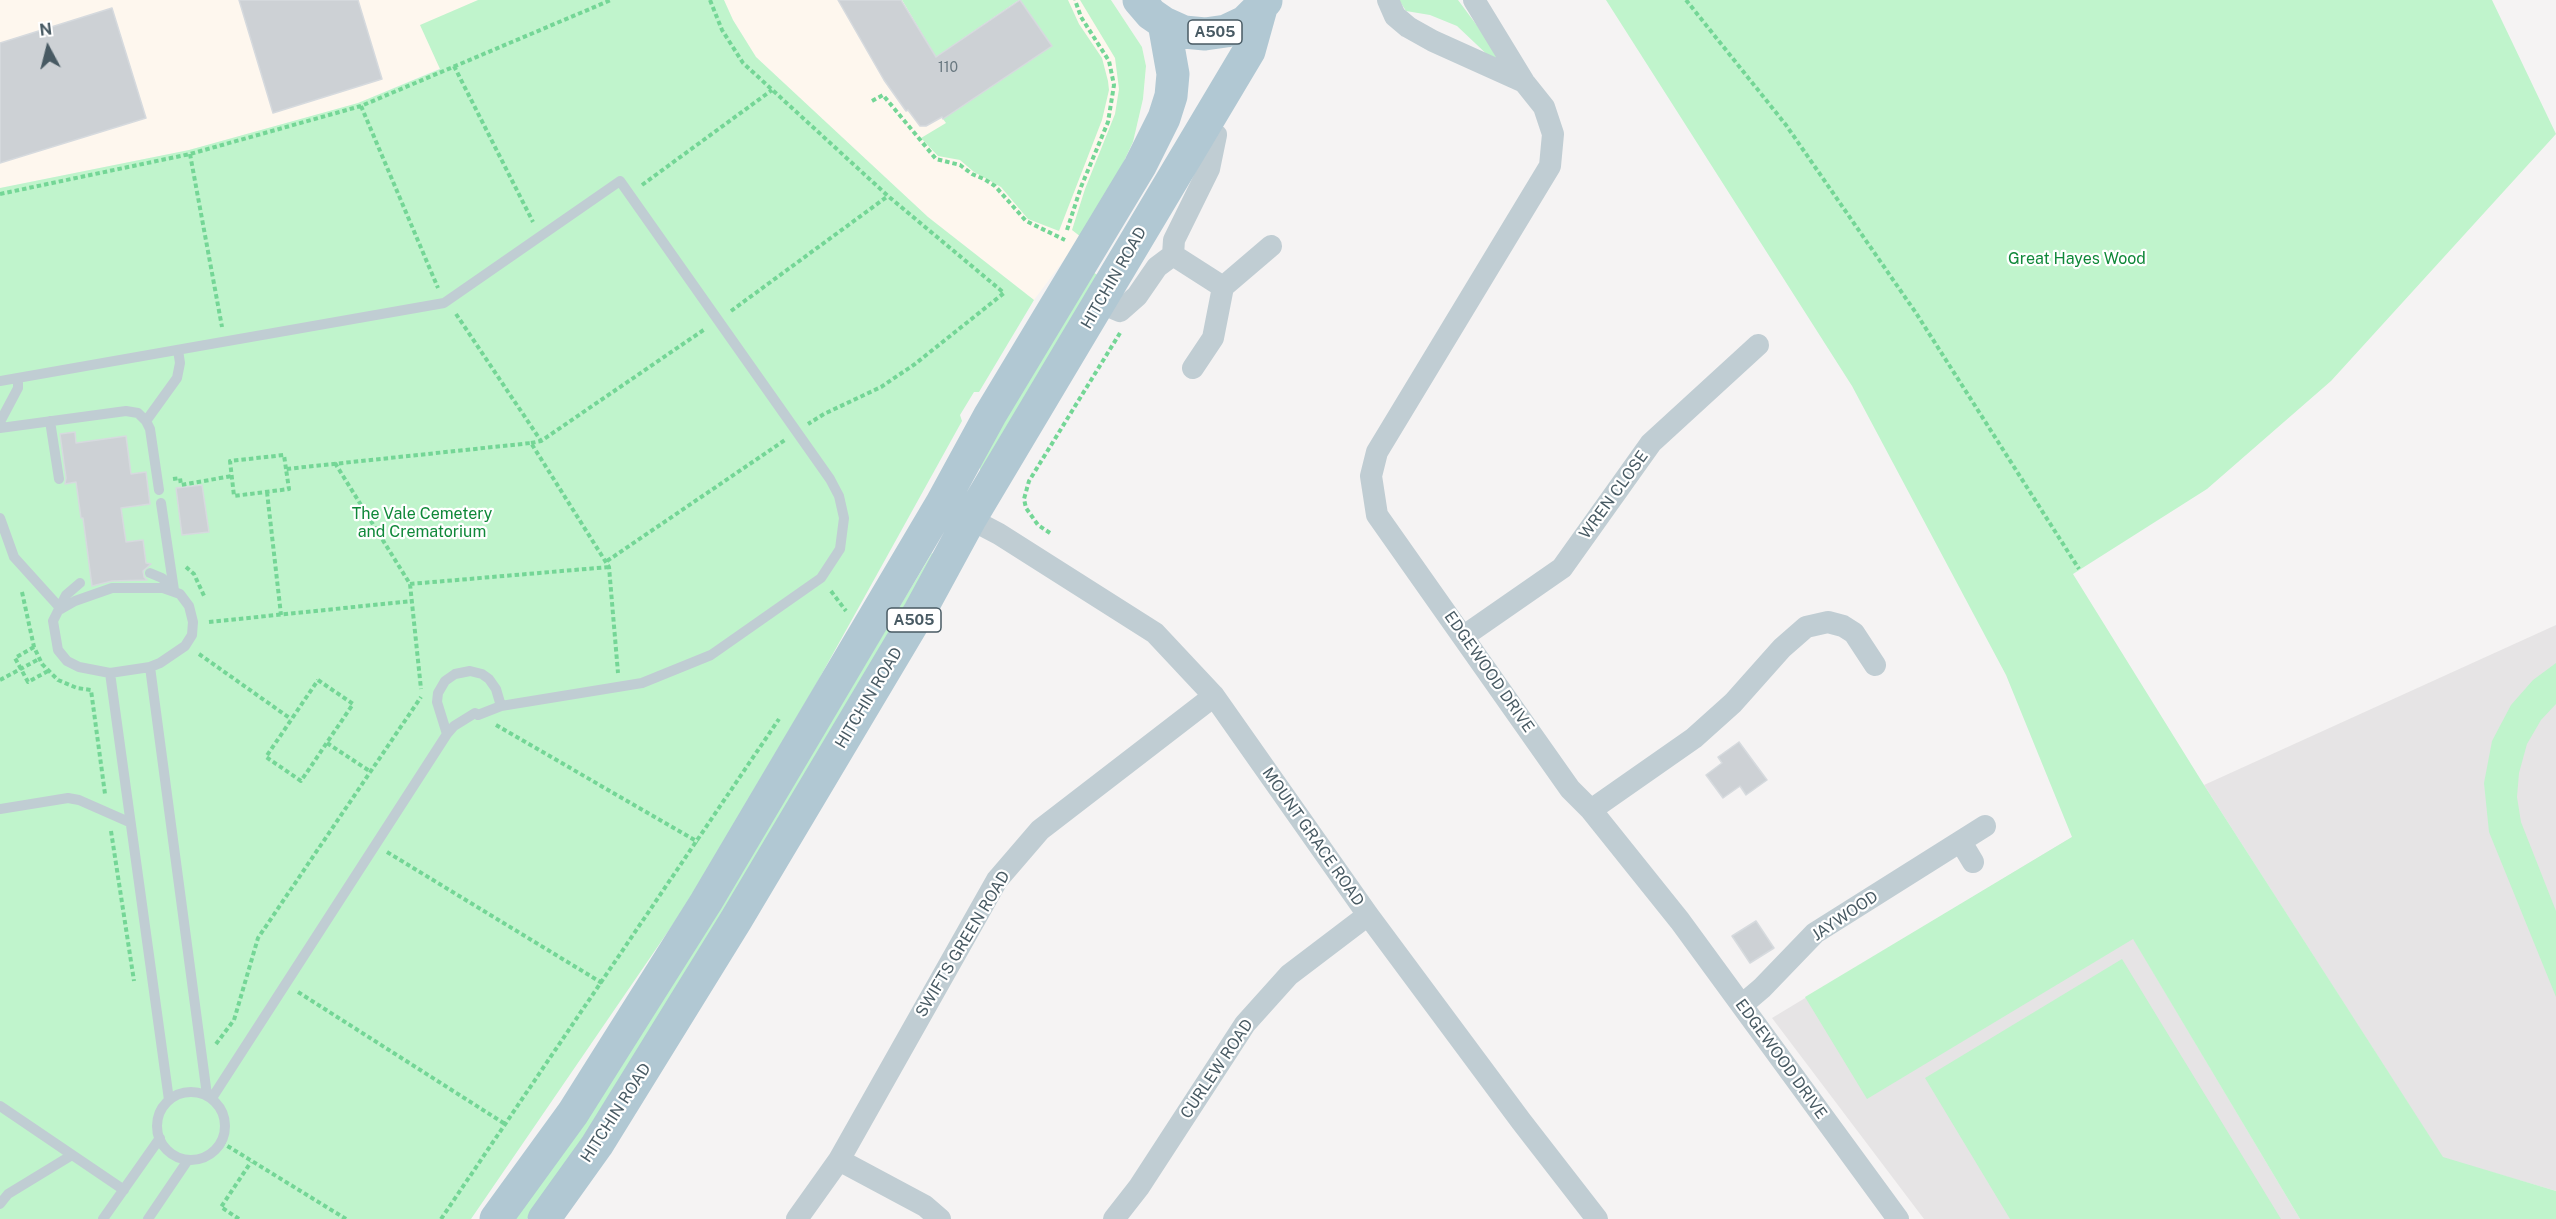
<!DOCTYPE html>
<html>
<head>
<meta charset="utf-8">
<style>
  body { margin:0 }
  #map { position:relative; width:2556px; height:1219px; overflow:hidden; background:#f5f3f3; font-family:"Public Sans",sans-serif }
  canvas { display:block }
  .north { position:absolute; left:18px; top:18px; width:60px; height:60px; -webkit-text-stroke:4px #fff; paint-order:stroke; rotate:353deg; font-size:16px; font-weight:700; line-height:24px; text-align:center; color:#485a63 }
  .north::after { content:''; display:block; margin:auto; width:21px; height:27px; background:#485a63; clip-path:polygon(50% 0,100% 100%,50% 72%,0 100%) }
</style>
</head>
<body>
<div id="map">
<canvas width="2556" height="1219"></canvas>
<div class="north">N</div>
</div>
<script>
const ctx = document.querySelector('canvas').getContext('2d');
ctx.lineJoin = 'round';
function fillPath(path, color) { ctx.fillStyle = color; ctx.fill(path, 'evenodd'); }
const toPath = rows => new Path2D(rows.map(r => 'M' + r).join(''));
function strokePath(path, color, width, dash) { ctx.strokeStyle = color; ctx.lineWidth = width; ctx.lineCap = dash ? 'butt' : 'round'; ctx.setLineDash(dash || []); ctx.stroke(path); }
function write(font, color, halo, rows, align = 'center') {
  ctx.font = font + ' "Public Sans",sans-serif'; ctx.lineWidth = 4.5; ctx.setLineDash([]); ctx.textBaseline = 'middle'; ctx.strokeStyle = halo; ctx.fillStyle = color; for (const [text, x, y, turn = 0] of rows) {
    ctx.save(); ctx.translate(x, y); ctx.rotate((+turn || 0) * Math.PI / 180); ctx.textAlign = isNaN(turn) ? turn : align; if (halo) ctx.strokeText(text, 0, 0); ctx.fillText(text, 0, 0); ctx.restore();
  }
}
fillPath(toPath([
  [0,0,601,0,358,103,189,150,0,188],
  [724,0,1111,0,1142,47,1146,66,1143,99,1133,142,1081,237,1034,300,928,217,756,57,733,20]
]), '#fef7ee');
fillPath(toPath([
  [2556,625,2556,1191,2443,1158,2204,785],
  [2072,837,2133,938,2300,1219,1924,1219,1772,1018]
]), '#e6e4e5');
fillPath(toPath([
  [478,0,724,0,733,20,756,57,928,217,1034,300,979,392,974,392,960,415,962,421,814,688,691,898,471,1219,0,1219,0,188,189,150,358,103,440,69,420,25],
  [902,0,1019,0,936,57],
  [1020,0,1068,0,1079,24,1102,58,1108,81,1109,90,1102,120,1059,231,1028,219,1001,187,974,172,960,160,938,156,921,138,946,123,943,119,1051,46],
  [1080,0,1111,0,1142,47,1146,66,1143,99,1133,142,1116,178,1081,237,1072,230,1085,189,1115,114,1119,89,1115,58],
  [1399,0,1458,0,1499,55,1494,61,1457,26,1430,15,1406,11],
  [1606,0,2492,0,2556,134,2331,381,2207,489,2073,574,2204,785,2443,1157,2556,1191,2556,1219,2300,1219,2133,939,1867,1099,1805,997,2072,837,2006,675,1852,386],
  [1088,269,1099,276,980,473,980,458],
  [932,553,936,557,815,764,593,1124,527,1219,507,1219,877,644],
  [2556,663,2556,704,2541,720,2527,744,2519,773,2517,797,2521,822,2556,911,2556,997,2489,832,2484,783,2492,741,2511,705,2533,680],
  [2122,959,2281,1219,2010,1219,1925,1078]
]), '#c0f4cc');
const building = toPath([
  [239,0,358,0,382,79,273,113,239,0],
  [838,0,901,0,936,57,1020,0,1052,46,943,119,942,117,926,126,920,126,908,110,906,111,884,80,838,0],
  [112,8,146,118,0,163,0,43,112,8],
  [75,432,76,443,126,436,131,474,146,472,150,504,121,508,126,542,143,540,146,563,151,564,143,571,144,577,147,580,112,581,92,586,83,518,81,518,76,482,65,484,66,478,60,434,75,432],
  [202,485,209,532,182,535,176,488,202,485],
  [1739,742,1767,780,1746,795,1740,786,1723,798,1706,775,1722,763,1718,757,1739,742],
  [1756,921,1774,948,1750,963,1732,936,1756,921]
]);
fillPath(building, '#cdd1d5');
strokePath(building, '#d6dade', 1.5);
strokePath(toPath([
  [710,0,722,30,743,63,888,196,1004,293,915,364,881,387,824,414,808,424],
  [1686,0,1786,125,1916,313,2079,569],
  [454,66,533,222],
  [872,101,883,95,936,159,960,165,972,174,984,179,995,186,1026,221,1065,240],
  [361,106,438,288],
  [190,154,222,327],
  [642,185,772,90],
  [0,194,190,154,361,106,611,0],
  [1067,230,1081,187,1108,122,1114,85,1109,61,1081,17,1075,0],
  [731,311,888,196],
  [456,314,541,441],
  [531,443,541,441,705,329],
  [335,463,410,584,421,689],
  [286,469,284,455,230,461,234,496,289,489,286,469,531,443,609,567,618,673],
  [173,479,180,478,181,485,232,476],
  [267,492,281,615],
  [1050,533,1038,525,1026,508,1024,499,1029,481,1120,333],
  [607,561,785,440],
  [186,567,194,574,205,598],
  [410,584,609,567],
  [831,591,846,611],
  [22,592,34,647,42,664,58,680,77,688,91,690,105,794],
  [209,622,412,601],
  [34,647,15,658,28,682,48,671],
  [199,654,291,719],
  [0,680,39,659],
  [318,680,353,704,301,781,266,757,318,680],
  [496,725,698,842],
  [327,743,371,772],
  [111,831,134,981],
  [387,852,602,983],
  [298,992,505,1124],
  [216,1044,234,1020,258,938,421,697],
  [221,1142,346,1219],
  [239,1219,221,1207,251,1162],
  [441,1219,779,719]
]), '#74d696', 4, [4.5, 3]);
strokePath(toPath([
  [0,381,444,303,620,181,830,479,839,496,844,518,840,549,821,578,711,655,642,683,501,706,478,715,475,713,454,726,447,734,212,1098],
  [50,421,59,479],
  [146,421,177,378,180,363,178,350],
  [0,422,18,388,18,378],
  [0,428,126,411,138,413,146,421,150,429,159,490],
  [161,503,174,590],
  [0,518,14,557,61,609],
  [150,573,162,578,174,590],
  [61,609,75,601,112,588,163,588,180,594,189,606,193,622,192,635,185,646,160,663,150,667,110,673,79,667,67,661,58,650,53,621,66,595,80,583],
  [150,667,207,1095],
  [110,673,169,1100],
  [447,734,437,702,438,693,445,681,455,674,470,671,482,674,489,679,496,689,501,706],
  [0,809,68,798,79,800,129,822],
  '157 1126a34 34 0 1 1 68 0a34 34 0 1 1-68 0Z',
  [0,1106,124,1190],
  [0,1204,8,1194,72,1155],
  [103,1219,160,1138],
  [148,1219,188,1160]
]), '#c0cdd3', 10);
strokePath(toPath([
  [1388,0,1395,16,1408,27,1433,41,1524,82],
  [1474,0,1524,82,1544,107,1553,134,1550,166,1377,452,1371,476,1377,515,1570,789,1591,810,1680,921,1898,1219],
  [1205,128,1216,135,1209,169,1174,240,1173,255,1223,287,1271,246],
  [1101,303,1120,311,1137,296,1157,267,1173,255],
  [1193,368,1213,338,1223,287],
  [959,513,999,534,1155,633,1214,696,1368,915,1521,1121,1597,1219],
  [1464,636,1562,568,1651,443,1758,345],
  [1591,810,1694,738,1733,703,1782,648,1806,627,1828,622,1843,626,1854,633,1875,665],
  [1961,842,1973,862],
  [1742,1005,1762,988,1815,933,1985,826],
  [839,1160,925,1206,940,1219],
  [797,1219,839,1160,997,880,1040,830,1214,696],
  [1114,1219,1139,1187,1245,1024,1289,975,1368,915]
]), '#c0cdd3', 22);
strokePath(toPath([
  [1139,0,1151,14,1164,23,1184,32,1205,34,1226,31,1245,22,1266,1],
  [496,1219,573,1113,706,902,942,503,990,415,1140,166,1164,118,1171,96,1173,74,1164,23],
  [544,1219,597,1145,736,920,920,611,970,519,1249,51,1261,8]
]), '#b1c8d3', 33);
write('14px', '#697880', null, [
  ["110",948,68]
]);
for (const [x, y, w] of [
  [1215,32,54],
  [914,620,54]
]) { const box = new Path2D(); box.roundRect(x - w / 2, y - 12, w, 24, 4.5); ctx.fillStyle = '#fff'; ctx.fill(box); strokePath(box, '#485a63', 1.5); }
write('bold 15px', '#485a63', null, [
  ["A505",1215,32],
  ["A505",914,620]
]);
write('16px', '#0f8839', '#fff', [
  ["Great Hayes Wood",2077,259],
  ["The Vale Cemetery",422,514],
  ["and Crematorium",422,532]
]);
write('16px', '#485a63', '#fff', [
  ["HITCHIN ROAD",1114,278,-60],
  ["WREN CLOSE",1614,495,-54],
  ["EDGEWOOD DRIVE",1489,672,55],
  ["HITCHIN ROAD",869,698,-59],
  ["MOUNT GRACE ROAD",1313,837,55],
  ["JAYWOOD",1845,916,-34],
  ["SWIFTS GREEN ROAD",963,944,-59],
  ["EDGEWOOD DRIVE",1781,1059,54],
  ["CURLEW ROAD",1217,1069,-56],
  ["HITCHIN ROAD",616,1113,-57]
]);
</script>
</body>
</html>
